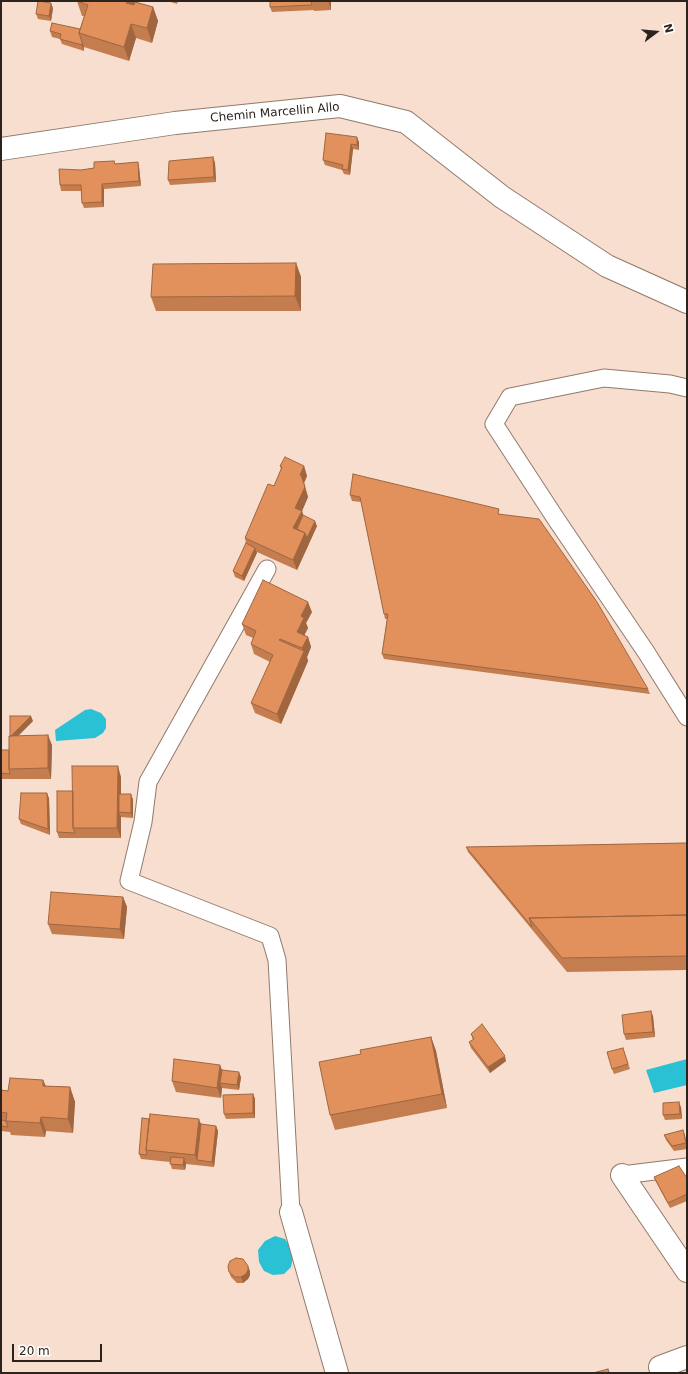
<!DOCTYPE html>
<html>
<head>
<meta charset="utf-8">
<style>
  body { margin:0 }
  #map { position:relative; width:688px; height:1374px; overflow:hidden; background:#f8dece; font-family:"DejaVu Sans",sans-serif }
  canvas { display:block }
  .frame { position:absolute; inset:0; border:2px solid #2d231d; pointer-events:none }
  .north { position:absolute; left:636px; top:12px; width:40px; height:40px; -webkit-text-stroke:3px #fff; paint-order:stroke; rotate:74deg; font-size:11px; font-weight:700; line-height:16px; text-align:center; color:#2d231d }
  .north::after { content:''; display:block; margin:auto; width:14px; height:18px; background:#2d231d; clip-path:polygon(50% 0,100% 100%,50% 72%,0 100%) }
  .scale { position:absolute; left:12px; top:1344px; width:90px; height:18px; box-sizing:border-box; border:2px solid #2d231d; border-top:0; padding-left:5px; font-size:12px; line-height:14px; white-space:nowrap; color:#2d231d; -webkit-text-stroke:3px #fff; paint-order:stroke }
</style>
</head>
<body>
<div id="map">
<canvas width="688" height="1374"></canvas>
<div class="frame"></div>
<div class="north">N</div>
<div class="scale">20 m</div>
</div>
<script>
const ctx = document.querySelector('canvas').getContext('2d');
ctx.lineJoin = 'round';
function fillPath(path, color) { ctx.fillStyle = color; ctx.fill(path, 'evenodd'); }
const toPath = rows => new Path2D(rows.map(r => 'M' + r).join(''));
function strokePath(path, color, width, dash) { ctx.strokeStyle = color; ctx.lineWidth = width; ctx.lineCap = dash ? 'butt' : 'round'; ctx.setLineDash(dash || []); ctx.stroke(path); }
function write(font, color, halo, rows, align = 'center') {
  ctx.font = font + ' "DejaVu Sans",sans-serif'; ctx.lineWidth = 4; ctx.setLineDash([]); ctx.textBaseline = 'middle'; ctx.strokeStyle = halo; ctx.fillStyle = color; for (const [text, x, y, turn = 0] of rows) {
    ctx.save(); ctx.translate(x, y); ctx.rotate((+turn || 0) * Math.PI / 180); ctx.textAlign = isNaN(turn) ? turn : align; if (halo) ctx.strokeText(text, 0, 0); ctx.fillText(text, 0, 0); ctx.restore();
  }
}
fillPath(toPath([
  [91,709,101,713,106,719,106,728,103,733,95,738,56,741,55,730,85,710],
  [687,1059,687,1085,654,1093,646,1070],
  [275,1236,285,1239,294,1253,291,1267,284,1274,273,1275,264,1271,259,1262,258,1250,265,1241]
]), '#29c1d3');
const lane = toPath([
  [687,388,670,384,604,378,510,397,494,424,556,519,646,652,687,717],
  [267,569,148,782,143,822,129,881,270,936,277,960,291,1212],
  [622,1175,687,1167]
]);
const street = toPath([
  [1,149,175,123,340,106,406,122,502,197,607,266,687,302],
  [622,1175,687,1271],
  [291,1212,337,1373],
  [662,1373,660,1367,687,1357]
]);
strokePath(lane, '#917a6c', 19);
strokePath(street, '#917a6c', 24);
strokePath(lane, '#fff', 17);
strokePath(street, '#fff', 22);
fillPath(toPath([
  [77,1,136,2,153,7,158,21,152,43,136,38,129,61,84,47,84,51,62,44,60,39,52,37,50,31,80,29,84,16,82,16],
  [167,1,178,1,177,4],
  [270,1,331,1,331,10,314,11,314,10,272,12,270,7],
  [53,8,51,21,38,19,36,14],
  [326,133,359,142,359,150,353,149,350,175,344,174,342,170,325,165,323,160],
  [213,157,215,163,216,182,170,185,168,180],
  [138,162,139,167,141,186,104,189,104,207,84,208,82,203,81,191,61,191,60,185,81,170,94,168,115,164],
  [296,263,301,277,301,311,156,311,151,297],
  [280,466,304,466,307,476,304,483,308,497,302,511,303,515,317,526,297,570,257,552,244,581,235,577,233,571,246,543,245,538,274,486,281,469],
  [350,495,501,514,648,689,650,694,384,659,382,654,387,619,385,619,384,614,361,502,352,501],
  [312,612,306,623,308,628,304,635,308,637,311,647,307,657,308,661,281,724,255,713,251,703,270,662,254,654,251,644,253,638,246,635,242,624],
  [33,721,18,736,52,745,51,779,1,779,1,750,9,750,10,736],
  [121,777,121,794,131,794,133,800,133,818,121,817,121,838,59,838,57,832,73,791],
  [49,798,50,835,21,824,19,819],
  [687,843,687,970,567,972,468,852,466,847],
  [123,897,127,907,124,939,52,934,48,924],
  [653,1016,655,1037,626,1040,624,1034],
  [471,1034,506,1061,490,1073,471,1048,469,1042,473,1040],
  [431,1037,436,1051,447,1108,335,1130,330,1115,361,1054],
  [623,1048,630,1069,614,1074,612,1069],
  [220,1065,222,1070,241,1077,239,1090,222,1088,221,1098,176,1092,172,1081],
  [43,1080,46,1086,70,1087,75,1102,73,1133,46,1131,45,1137,11,1135,10,1132,1,1131,1,1088,2,1090,8,1091],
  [253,1094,255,1099,255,1118,226,1119,224,1114],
  [681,1107,682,1119,665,1120,663,1115],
  [142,1118,216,1126,218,1131,214,1167,186,1164,185,1170,172,1169,170,1162,141,1159,139,1154],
  [683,1130,687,1144,687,1149,674,1151,666,1140,664,1135],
  [654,1177,687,1178,687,1201,670,1208,656,1182],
  [250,1271,250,1275,248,1279,243,1283,237,1283,231,1277,229,1272]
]), '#c37d4f');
fillPath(toPath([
  [127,1,136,1,132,17,126,3],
  [328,1,331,1,331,10],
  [51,3,53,8,51,21,49,16],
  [153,7,158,21,152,43,147,28],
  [131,24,136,38,129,61,124,47],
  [82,42,84,47,84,51,82,45],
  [357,137,359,142,359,150,357,145],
  [351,144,353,149,350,175,348,170],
  [213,157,215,163,216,182,214,177],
  [138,162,139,167,141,186,139,181],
  [102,184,104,189,104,207,102,202],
  [296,263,301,277,301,311,295,296],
  [304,466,307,476,304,483,308,497,302,511,305,521,299,534,293,528,295,508,300,475],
  [315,521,317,526,297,570,293,560,305,533],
  [255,548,257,553,244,581,242,576],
  [308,602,312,612,306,623,308,628,301,642,297,632,301,616],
  [308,637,311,647,307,657,308,661,281,724,277,714,304,652,302,648],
  [31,716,33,721,12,742,10,737],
  [48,735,52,745,51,779,48,768],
  [118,766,121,777,121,812,119,812,121,817,121,838,117,828],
  [47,793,49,798,50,835,48,829],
  [131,794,133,800,133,818,131,813],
  [123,897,127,907,124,939,120,929],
  [651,1011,653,1016,655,1037,653,1032],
  [431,1037,436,1051,447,1108,442,1094],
  [505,1056,506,1061,490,1073,488,1067],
  [220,1065,224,1076,220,1083,222,1088,221,1098,217,1088],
  [239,1072,241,1077,239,1090,237,1085],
  [43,1080,49,1094,43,1086],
  [70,1087,75,1102,73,1133,68,1119],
  [253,1094,255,1099,255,1118,253,1113],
  [679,1102,681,1107,682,1119,680,1114],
  [41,1117,46,1131,45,1137,40,1123],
  [199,1119,203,1129,197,1160,195,1155],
  [216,1126,218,1131,214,1167,212,1162],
  [683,1130,685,1135,687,1146,686,1143],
  [184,1158,186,1164,185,1170,183,1165],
  [248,1266,250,1271,250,1275,248,1279,243,1283,241,1277]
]), '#9f6640');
const building = toPath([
  [38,1,51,3,49,16,36,14,38,1],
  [77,1,127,1,126,3,134,5,135,2,153,7,147,28,131,24,124,47,79,33,88,5,77,1],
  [270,1,311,1,312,5,270,7,270,1],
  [52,23,80,29,79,33,82,42,82,45,60,39,61,34,50,31,52,23],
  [326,133,357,137,357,145,351,144,348,170,342,169,343,165,323,160,326,133],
  [213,157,214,177,168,180,169,161,213,157],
  [114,161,115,164,138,162,139,181,102,184,102,202,82,203,81,185,60,185,59,169,81,170,94,168,94,162,114,161],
  [296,263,295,296,151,297,153,264,296,263],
  [285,457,304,466,300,475,301,475,305,487,295,508,302,511,293,528,305,533,293,560,245,538,268,484,274,486,282,467,280,466,285,457],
  [353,474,499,509,498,514,539,519,597,602,648,689,382,654,388,614,384,614,360,497,350,495,353,474],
  [303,515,315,521,307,538,305,533,297,529,303,515],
  [246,543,255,548,242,576,233,571,246,543],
  [263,580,308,602,301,616,304,618,297,632,308,637,302,648,280,639,279,640,304,651,277,714,251,703,273,655,251,644,256,631,242,624,263,580],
  [10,716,31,716,11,736,10,736,10,716],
  [48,735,48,768,9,769,9,736,48,735],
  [1,750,9,750,9,769,10,774,1,773,1,750],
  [72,766,118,766,117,828,73,828,72,766],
  [57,791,73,791,73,828,75,833,57,832,57,791],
  [21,793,47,793,48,829,19,819,21,793],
  [119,794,131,794,131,813,119,812,119,794],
  [687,843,687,915,529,918,532,927,466,847,687,843],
  [51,892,123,897,120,929,48,924,51,892],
  [687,915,687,956,562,958,529,918,687,915],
  [651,1011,653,1032,624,1034,622,1015,651,1011],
  [482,1024,505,1056,488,1067,469,1042,474,1039,471,1034,482,1024],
  [431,1037,442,1094,330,1115,319,1062,361,1054,360,1050,431,1037],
  [623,1048,628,1064,612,1069,607,1052,623,1048],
  [174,1059,220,1065,217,1088,172,1081,174,1059],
  [222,1070,239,1072,237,1085,220,1083,222,1070],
  [10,1078,43,1080,43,1086,70,1087,68,1119,41,1117,40,1123,6,1121,7,1113,1,1112,1,1090,8,1091,10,1078],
  [253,1094,253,1113,224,1114,223,1095,253,1094],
  [679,1102,680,1114,663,1115,663,1103,679,1102],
  [150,1114,199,1119,195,1155,146,1150,150,1114],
  [142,1118,149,1119,146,1150,147,1155,139,1154,142,1118],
  [1,1120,6,1121,8,1127,1,1126,1,1120],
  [201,1124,216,1126,212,1162,197,1160,201,1124],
  [683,1130,686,1143,672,1146,664,1135,683,1130],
  [171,1157,184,1158,183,1165,170,1164,171,1157],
  [679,1166,687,1178,687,1194,668,1203,654,1177,679,1166],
  [236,1258,243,1259,248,1266,248,1270,246,1274,241,1277,235,1277,229,1272,228,1266,230,1261,236,1258],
  [608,1369,609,1373,593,1373,608,1369]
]);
fillPath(building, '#e3915c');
strokePath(building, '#9f6640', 1);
write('12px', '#2d231d', '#fff', [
  ["Chemin Marcellin Allo",275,113,-5]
]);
</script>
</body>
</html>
